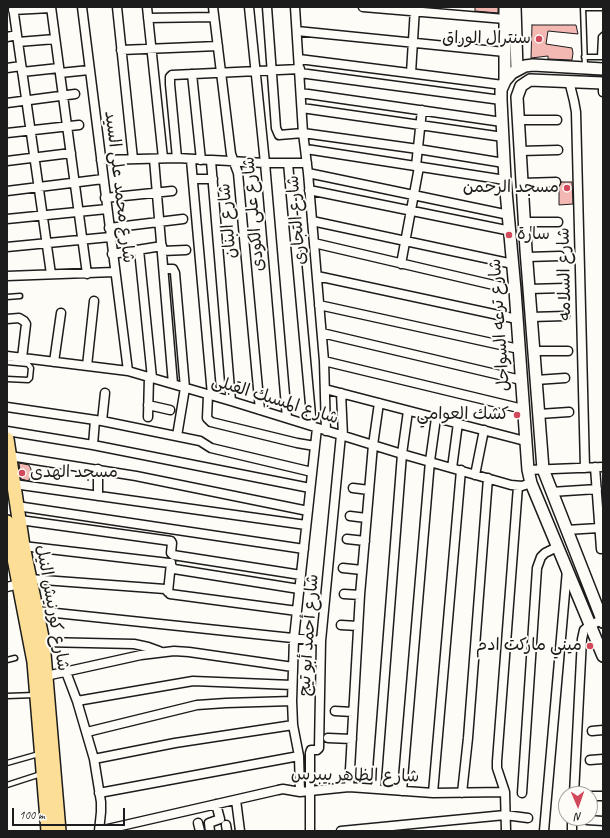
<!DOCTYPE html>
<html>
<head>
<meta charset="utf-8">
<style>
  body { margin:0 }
  #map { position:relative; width:610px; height:838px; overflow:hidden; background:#fdfcf7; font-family:Caveat,sans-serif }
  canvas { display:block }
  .frame { position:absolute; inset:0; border:8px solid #1c1c1c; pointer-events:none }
  .north { position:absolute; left:558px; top:786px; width:40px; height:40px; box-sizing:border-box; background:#fdfcf7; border:1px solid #a3a29f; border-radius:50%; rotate:178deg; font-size:11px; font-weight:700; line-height:16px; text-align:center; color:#1c1c1c }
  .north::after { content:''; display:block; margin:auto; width:14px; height:18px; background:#d1495b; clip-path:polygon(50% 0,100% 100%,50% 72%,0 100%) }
  .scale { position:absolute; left:12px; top:808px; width:113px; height:18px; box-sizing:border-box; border:2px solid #1c1c1c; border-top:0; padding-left:5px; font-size:12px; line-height:14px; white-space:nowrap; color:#1c1c1c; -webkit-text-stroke:3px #fdfcf7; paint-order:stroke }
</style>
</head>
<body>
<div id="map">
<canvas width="610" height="838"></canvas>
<div class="frame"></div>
<div class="north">N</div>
<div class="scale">100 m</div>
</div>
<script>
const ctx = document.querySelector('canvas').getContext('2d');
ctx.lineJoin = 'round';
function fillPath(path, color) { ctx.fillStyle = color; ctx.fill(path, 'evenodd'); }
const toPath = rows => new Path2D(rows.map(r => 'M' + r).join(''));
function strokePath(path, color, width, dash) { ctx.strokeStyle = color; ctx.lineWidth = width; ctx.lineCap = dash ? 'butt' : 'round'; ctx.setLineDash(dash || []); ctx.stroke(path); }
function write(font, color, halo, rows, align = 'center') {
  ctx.font = font + ' Caveat,"Playpen Sans Arabic",sans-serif'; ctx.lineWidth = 4; ctx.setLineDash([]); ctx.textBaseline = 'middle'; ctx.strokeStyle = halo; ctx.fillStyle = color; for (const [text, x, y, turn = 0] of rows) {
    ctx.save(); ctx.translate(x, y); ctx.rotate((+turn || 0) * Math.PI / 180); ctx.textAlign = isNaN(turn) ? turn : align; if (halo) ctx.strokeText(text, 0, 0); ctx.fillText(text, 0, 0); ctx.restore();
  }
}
const building = toPath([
  [475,7,498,7,498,13,475,11,475,7],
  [532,25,576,25,578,34,548,31,546,44,572,48,573,53,572,60,548,59,548,56,531,58,532,25],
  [561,182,572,182,573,204,559,205,559,187,561,182],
  [19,463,29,465,31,469,29,481,21,479,19,463]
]);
fillPath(building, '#f4b8b3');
strokePath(building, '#1c1c1c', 1);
const lane = toPath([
  [583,7,585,67],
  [583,8,603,8],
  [584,57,603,57],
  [600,57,601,37,603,35],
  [7,297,20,296],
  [7,362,28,364,31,368,30,378,28,380,7,379],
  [7,660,15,658],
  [7,696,35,695],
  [7,763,39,754],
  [7,785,41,774]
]);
const street = toPath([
  [13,7,51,274],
  [51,7,87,274],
  [82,7,128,371],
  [117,7,133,159],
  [147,7,163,158],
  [213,7,231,154,238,173,260,410],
  [249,7,265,163,287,418],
  [267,7,276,128,279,135,303,133,418,149,504,163],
  [295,7,303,133,308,173,324,361,326,431],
  [363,7,505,19],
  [13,10,51,8],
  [148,18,214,17],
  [297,31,505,52],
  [7,37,17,35],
  [18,42,55,39],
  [121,50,218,46],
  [299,59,503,85],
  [7,68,21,66],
  [22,72,59,68],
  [60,73,89,70],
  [300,73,501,100],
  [411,73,415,8],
  [192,74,201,160],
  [569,81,574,101,576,112,585,468],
  [603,83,603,92],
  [301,93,502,122],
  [7,103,75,94],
  [302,108,503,137],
  [518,120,557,120],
  [7,133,79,125],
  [306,149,505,180],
  [520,151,558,150],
  [177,158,170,84,170,77,172,75,300,69],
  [154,159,173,384],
  [101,160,177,158,265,163,307,163],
  [191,160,212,395],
  [7,161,71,153],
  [211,161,231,401],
  [288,163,312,426],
  [416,166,422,110],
  [308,173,509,215],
  [193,179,213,179],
  [522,183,556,182],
  [309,190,511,231],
  [7,191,103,179],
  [105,198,172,191],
  [7,219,107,209],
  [312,221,513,264],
  [525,222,558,222],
  [109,228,183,219],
  [314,243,515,290],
  [7,247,110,237],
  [139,250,152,378],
  [162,251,186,250],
  [112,254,162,246],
  [527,257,560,256],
  [401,264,419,167],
  [164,269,173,269,175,273,185,388,177,436],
  [7,276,114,272],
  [317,276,517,319],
  [529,289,565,288],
  [319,305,519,349],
  [531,317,565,316],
  [7,319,19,318,24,321,26,324,22,358],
  [322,333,521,380],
  [534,351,568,351],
  [7,356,128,371,231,401,402,454,511,485,522,486,531,483],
  [324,361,523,409],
  [54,362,61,313],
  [87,366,94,301],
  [536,380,565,378],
  [325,389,525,441],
  [341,393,343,436],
  [208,395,207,418,211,422,297,443,315,446],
  [148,405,170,410],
  [7,407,102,421,200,441,211,448,312,472],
  [539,414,569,412],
  [148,417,149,377],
  [102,421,105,393],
  [7,431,93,445,310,488],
  [93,445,95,420],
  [10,456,136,476,308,511],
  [595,467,601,549],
  [452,468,458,423],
  [528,470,603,467],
  [475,475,484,430],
  [14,484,306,525],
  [353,488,369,490],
  [551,492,597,489],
  [98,496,98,469],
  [17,506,304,549],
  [350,516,366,518],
  [20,520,171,541,172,543,171,553,173,555,301,575],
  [566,530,599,528],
  [347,539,365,541],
  [23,546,169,563,174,569,299,589],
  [343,568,362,570],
  [30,579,165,589,170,594,297,611],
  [7,587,19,584],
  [168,592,171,563],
  [344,594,360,595],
  [37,611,321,641],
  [341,625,358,626],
  [43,642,134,644,148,647,159,651],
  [66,672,77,701,94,759,101,802,101,812,99,831],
  [46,676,141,655,174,651,189,652,293,667],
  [77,701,193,681,292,685],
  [335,711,353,712],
  [592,731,603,730],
  [87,732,197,705,226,703,292,701],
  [328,738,352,739],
  [94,759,175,743,293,725],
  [590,760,603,759],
  [349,787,360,595,373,445,379,403],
  [376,789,402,454,408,411],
  [402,791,430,461,436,418],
  [300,792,299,756,293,725,292,701,294,638,317,428],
  [505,792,497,768,497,761,518,486],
  [99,793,299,756],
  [433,793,461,470],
  [462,793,468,738,488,478],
  [522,793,537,568,541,557,545,553,557,547],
  [574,794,582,639,584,630,590,625,602,620],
  [591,796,603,796],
  [236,800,240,831],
  [587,820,603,821],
  [198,823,200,831],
  [226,825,227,831],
  [99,831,278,790,283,789,300,792,349,787,433,793,505,792,506,831],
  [210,831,209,823,220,819,216,804],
  [310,831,310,753,311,750,317,750,319,748,321,641,341,435],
  [341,831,505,815,528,818],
  [544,831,567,570],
  [572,831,572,818]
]);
const secondary = toPath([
  [505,7,505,81],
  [515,7,517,70],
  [603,69,533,65,525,66,512,73,505,81,501,90,501,100,505,180,515,290,528,470,531,483,603,656],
  [603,83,530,80,521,86,517,97,526,250,543,469,603,622]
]);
const primary = toPath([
  [7,439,23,546,43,642,59,831],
  [7,522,34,662,48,831]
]);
strokePath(lane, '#1c1c1c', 7);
strokePath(street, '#1c1c1c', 11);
strokePath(secondary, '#1c1c1c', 14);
strokePath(primary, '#1c1c1c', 16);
strokePath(lane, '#fdfcf7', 4);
strokePath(street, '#fdfcf7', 8);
strokePath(secondary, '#fdfcf7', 11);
strokePath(primary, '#fdde96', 13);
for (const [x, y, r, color] of [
  [539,39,4,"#d1495b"],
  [567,188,4,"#d1495b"],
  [509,235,4,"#d1495b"],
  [517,415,4,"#d1495b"],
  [22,473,4,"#d1495b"],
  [590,646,4,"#d1495b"]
]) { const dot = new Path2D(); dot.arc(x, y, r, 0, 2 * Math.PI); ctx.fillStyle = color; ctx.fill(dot); strokePath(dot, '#fdfcf7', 1.5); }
write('17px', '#1c1c1c', '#fdfcf7', [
  ["سنترال الوراق",531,39],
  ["مسجد الرحمن",559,188],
  ["سارة",517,235,"left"],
  ["كشك العوامي",509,415],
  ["مسجد الهدى",30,473,"left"],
  ["ميني ماركت ادم",582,646]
], 'right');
write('17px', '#1c1c1c', '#fdfcf7', [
  ["شارع محمد على السيد",119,187,83],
  ["شارع على الكودى",254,214,-95],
  ["شارع التجارى",297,220,-95],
  ["شارع البنان",228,221,-95],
  ["شارع السلامه",565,274,-91],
  ["شارع ترعه السواحل",500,325,-94],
  ["شارع المسبك القبلى",275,400,17],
  ["شارع كورنيش النيل",52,608,80],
  ["شارع أحمد أبو تيج",309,635,-86],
  ["شارع الظاهر بيبرس",355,776,1]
]);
</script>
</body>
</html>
